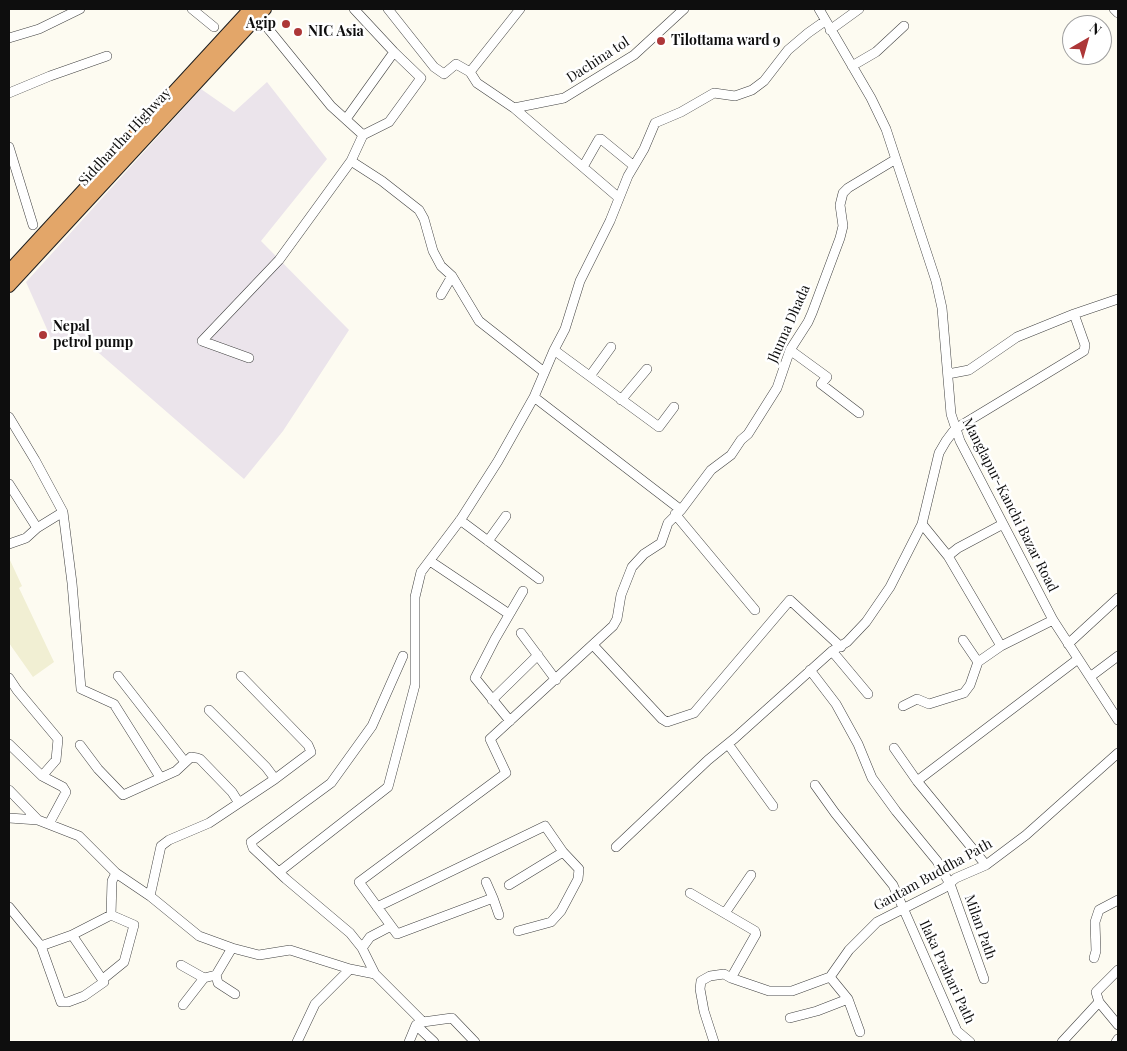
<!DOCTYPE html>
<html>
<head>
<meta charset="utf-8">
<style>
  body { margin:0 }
  #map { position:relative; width:1127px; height:1051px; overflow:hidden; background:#fdfbf1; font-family:"Playfair Display",serif }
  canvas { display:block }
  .frame { position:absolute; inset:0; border:10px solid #0e0e0e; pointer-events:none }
  .north { position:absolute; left:1062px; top:15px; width:50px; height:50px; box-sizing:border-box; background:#fff; border:1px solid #9f9f9f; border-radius:50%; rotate:38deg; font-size:14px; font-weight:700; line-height:20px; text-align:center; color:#0e0e0e }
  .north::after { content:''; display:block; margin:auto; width:18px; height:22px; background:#ad3738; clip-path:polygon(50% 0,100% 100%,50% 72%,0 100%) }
</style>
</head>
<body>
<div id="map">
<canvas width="1127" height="1051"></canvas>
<div class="frame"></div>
<div class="north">N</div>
</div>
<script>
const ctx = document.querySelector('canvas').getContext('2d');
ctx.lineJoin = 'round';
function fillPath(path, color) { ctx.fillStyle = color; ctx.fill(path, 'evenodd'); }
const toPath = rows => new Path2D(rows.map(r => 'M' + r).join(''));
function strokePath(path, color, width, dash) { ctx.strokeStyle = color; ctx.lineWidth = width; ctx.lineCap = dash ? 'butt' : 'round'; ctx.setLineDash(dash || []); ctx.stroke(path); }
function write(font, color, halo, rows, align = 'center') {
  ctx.font = font + ' "Playfair Display",serif'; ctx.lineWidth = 5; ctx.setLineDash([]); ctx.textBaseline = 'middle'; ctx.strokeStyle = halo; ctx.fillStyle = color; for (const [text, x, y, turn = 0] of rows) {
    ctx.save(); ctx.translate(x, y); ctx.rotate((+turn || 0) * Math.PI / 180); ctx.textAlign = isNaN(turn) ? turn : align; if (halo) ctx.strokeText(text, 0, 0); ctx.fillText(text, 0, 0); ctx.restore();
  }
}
fillPath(toPath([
  [267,82,327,159,261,241,349,330,283,431,244,479,77,334,54,345,26,282,201,89,234,112]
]), '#ebe4eb');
fillPath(toPath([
  [9,558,22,586,19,588,54,662,33,677,9,643]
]), '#f1efd3');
const minor = toPath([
  [192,9,214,27],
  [354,9,394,52,421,78,389,122,363,135],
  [388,9,434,67,444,74,456,64,470,72,477,83,514,108,619,198],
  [819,9,871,98,886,129,936,281,942,308,951,414,960,441,1053,620,1118,720],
  [1114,9,1118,13],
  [830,30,859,9],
  [9,38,39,29,80,9],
  [852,66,876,52,904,26],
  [470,72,520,9],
  [9,93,50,76,107,56],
  [514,108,564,98,634,55,684,9],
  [346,119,394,52],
  [9,147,33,225],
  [351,161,382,181,419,210,424,219,433,251,441,266,452,276,479,321,544,372],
  [583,167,599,139,601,139,634,166],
  [441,295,452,276],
  [554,350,659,427,674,407],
  [790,350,827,377,821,384,859,413],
  [249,358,202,341,279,260,351,161,363,135,331,106,266,26],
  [948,374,969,370,1017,337,1074,314,1118,299],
  [590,376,611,347],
  [534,397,681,510],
  [621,400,647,369],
  [9,417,35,460,63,512,72,583,81,689,114,704,160,777],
  [9,484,37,528],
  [675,514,755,610],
  [460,520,539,579],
  [922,524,948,556,958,548,1003,524],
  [488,541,506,516],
  [9,544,26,538,37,528,63,512],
  [948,556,1001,646],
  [430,561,509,614],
  [521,633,556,680],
  [963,640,978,662],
  [1068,644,1118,598],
  [593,645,662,719,667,722,694,713,790,600,841,647],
  [832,651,868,694],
  [403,656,372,726,331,783,251,842,253,848,286,879,350,933,362,948,375,974,423,1022,452,1018,475,1042],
  [810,670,836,704,858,744,872,778,896,811,937,861,950,884,984,979],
  [118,676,185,762],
  [1090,677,1118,656],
  [9,678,17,690,58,739,56,760,42,776],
  [492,700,538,655],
  [903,706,917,699,929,704,964,693,970,685,978,662,1001,646,1053,620],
  [209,710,266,767,275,779],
  [510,721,475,678,495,639,523,591],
  [9,744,42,776,63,787,66,792,51,820,51,825],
  [728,744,773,806],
  [80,745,98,769,123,795,176,771,191,757,197,758,200,759,232,792,239,803],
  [894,748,917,781,986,865],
  [917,781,1078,659],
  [815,785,835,813,893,885,957,1031,970,1042],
  [9,790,38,820],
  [9,818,38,820,79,836,116,873,150,896,199,936,232,948,259,955,290,950,350,969,375,974],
  [616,847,708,760,735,738,832,651,847,642,866,622,890,587,922,524,939,453,946,441,955,429,1084,351,1085,345,1074,314],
  [279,872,388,787,415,685,415,597,421,572,461,519,498,461,534,397,554,350,565,329,580,281,610,221,628,176,644,149,655,123,681,112,714,93,735,96,752,90,764,81,788,50,808,33,825,21],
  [486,882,493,898],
  [690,893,755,931,756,934,731,978],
  [150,896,161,846,169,840,209,823,275,779,311,752,308,745,241,676],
  [9,907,41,946,72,935,111,915,112,881,116,873],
  [377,907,545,826,563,852,509,885],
  [725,913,751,875],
  [499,915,493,898,397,934,359,882,506,773,490,739,613,626,617,619,621,595,632,567,644,554,661,543,668,523,681,510,711,470,731,455,741,440,748,434,777,388,790,350,808,322,812,313,840,238,843,226,840,205,843,193,848,188,896,159],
  [518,931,551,922,561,911,578,879,579,869,563,852],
  [41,946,61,1002,68,1002,84,996,104,982,72,935],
  [362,948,370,937,391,926],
  [1094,958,1096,951,1095,922,1099,910,1118,900],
  [181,965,204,978],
  [216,975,218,983,235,994],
  [830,977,848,999,860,1032],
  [103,979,124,962,134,925,111,915],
  [1099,1002,1118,1025],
  [183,1005,204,978,216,975,232,948],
  [790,1018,817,1011,848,999],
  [416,1025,434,1042],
  [297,1042,315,1004,350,969],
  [409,1042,416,1025,423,1022],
  [714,1042,704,1011,700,989,701,981,710,976,724,974,731,978,769,991,792,991,830,977,849,950,877,922,944,888,956,878,986,865,1026,835,1118,753],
  [1062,1042,1099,1002,1096,992,1118,970],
  [1116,1042,1118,1039]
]);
const highway = toPath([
  [9,271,250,9],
  [9,286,265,9]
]);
strokePath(minor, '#414141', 10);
strokePath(highway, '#1f1f1f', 14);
strokePath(minor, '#fff', 9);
strokePath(highway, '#e3a669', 12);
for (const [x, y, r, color] of [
  [286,24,5,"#ad3738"],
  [298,32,5,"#ad3738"],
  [661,41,5,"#ad3738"],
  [43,335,5,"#ad3738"]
]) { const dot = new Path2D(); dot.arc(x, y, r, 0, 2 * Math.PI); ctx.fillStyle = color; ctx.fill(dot); strokePath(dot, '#fff', 2); }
write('bold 14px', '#0e0e0e', '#fff', [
  ["Agip",276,24,"right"],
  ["NIC Asia",308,32],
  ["Tilottama ward 9",671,41],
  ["Nepal",53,327],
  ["petrol pump",53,343]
], 'left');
write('14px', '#0e0e0e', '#fff', [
  ["Dachina tol",598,60,-33],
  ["Siddhartha Highway",125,137,-47],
  ["Jhuma Dhada",789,324,-66],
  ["Manglapur-Kanchi Bazar Road",1010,505,63],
  ["Gautam Buddha Path",933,875,-29],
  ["Milan Path",980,927,70],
  ["Ilaka Prahari Path",947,972,65]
]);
</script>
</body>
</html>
